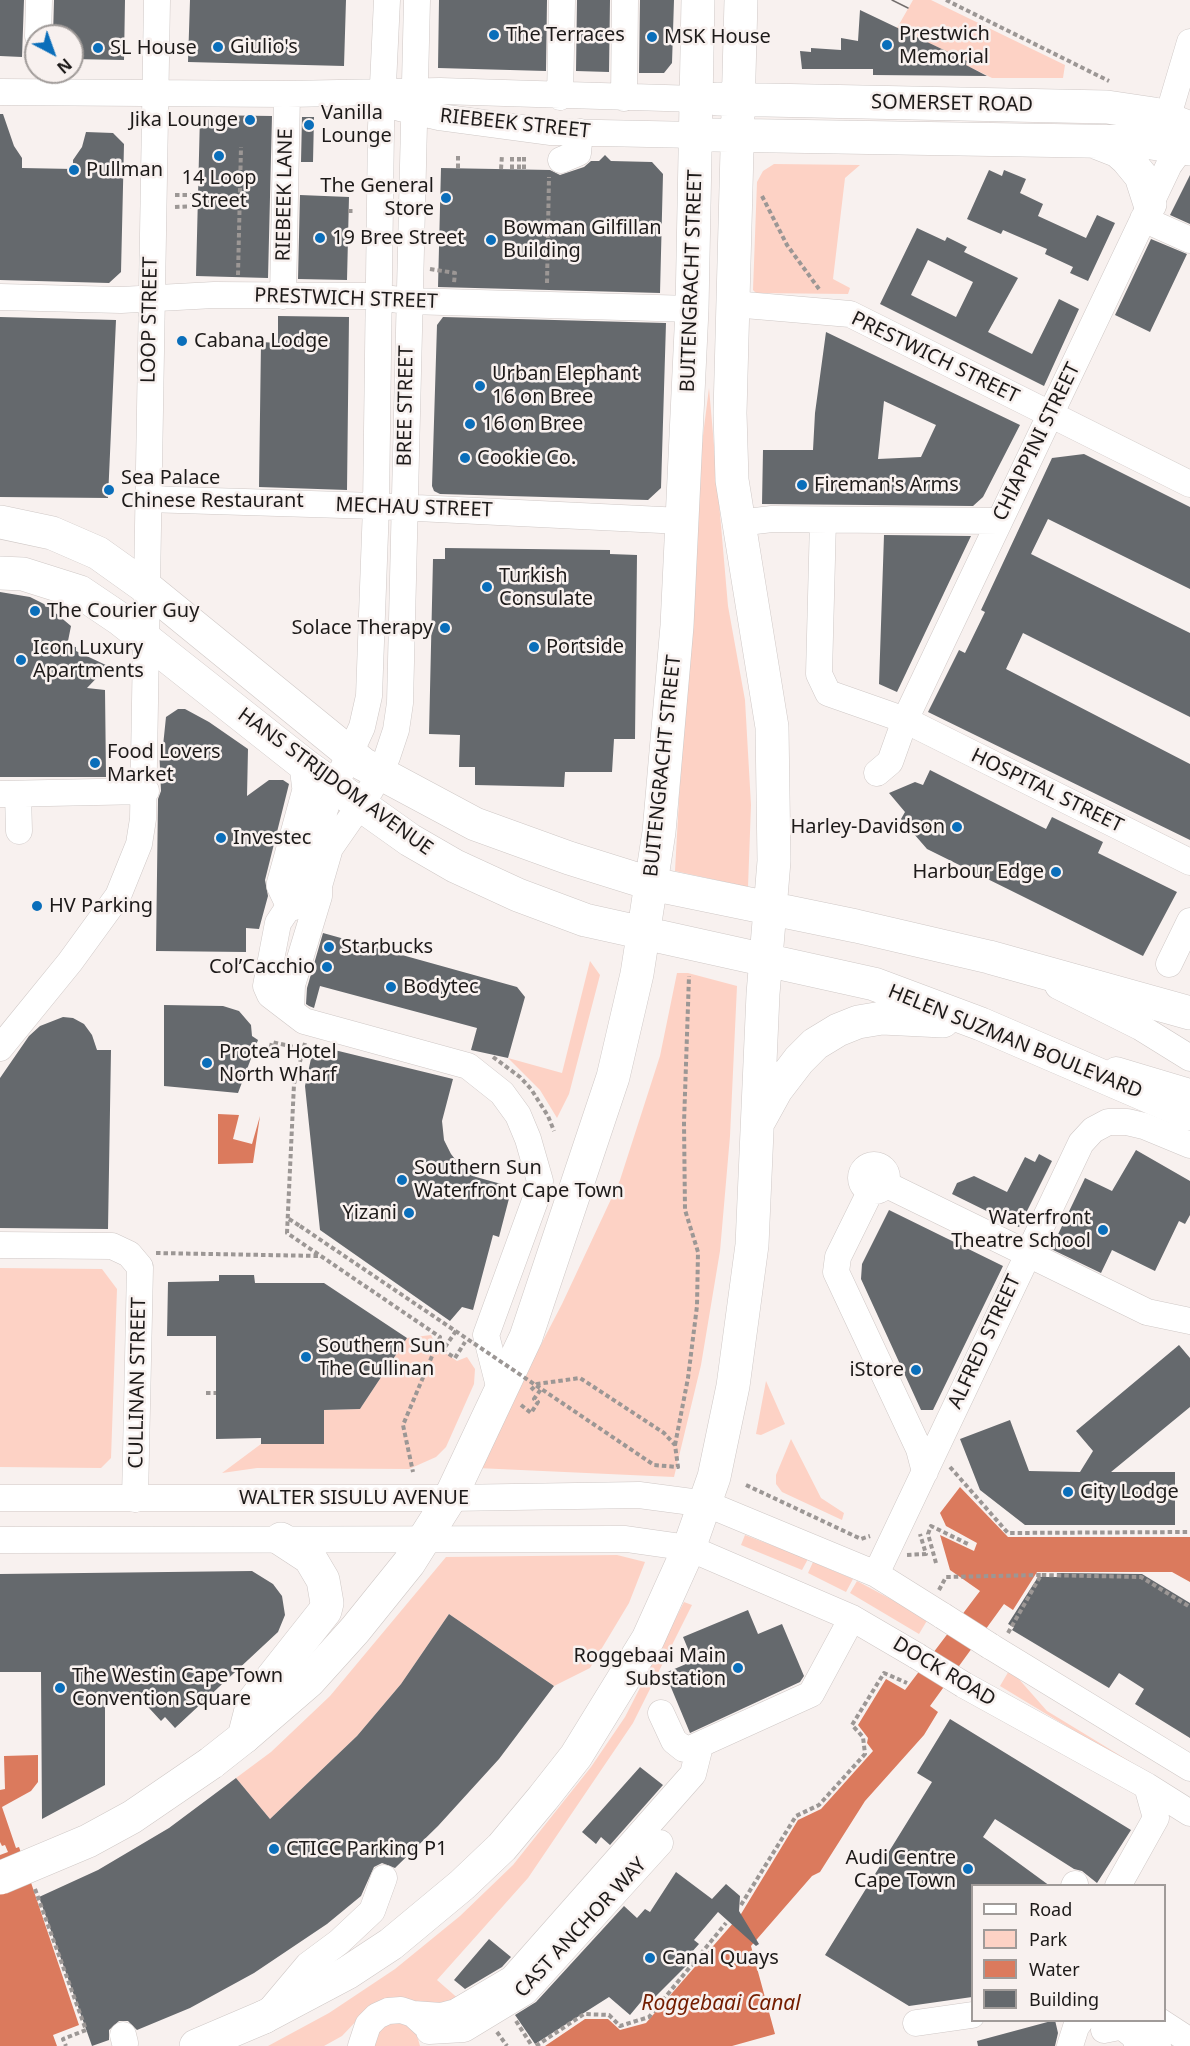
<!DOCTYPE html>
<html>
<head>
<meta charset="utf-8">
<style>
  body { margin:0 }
  #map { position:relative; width:1190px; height:2046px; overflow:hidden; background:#f8f1ef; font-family:"Noto Sans",sans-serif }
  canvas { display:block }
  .legend { position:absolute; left:971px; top:1884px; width:195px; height:138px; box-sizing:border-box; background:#f8f1ef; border:2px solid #a09b99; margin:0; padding:8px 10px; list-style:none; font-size:18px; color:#1d1a19 }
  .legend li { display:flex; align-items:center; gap:12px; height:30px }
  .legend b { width:30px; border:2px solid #a09b99 }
  .north { position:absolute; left:24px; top:24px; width:60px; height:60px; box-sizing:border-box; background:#f8f1ef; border:2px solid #a09b99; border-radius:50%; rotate:139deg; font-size:16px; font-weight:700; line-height:24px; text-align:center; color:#1d1a19 }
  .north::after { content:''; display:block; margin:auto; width:21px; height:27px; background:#0a6eba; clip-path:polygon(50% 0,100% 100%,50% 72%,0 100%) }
</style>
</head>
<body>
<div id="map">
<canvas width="1190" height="2046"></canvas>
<ul class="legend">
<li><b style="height:8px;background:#fff"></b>Road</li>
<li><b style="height:16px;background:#fdd2c5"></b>Park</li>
<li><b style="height:16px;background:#db7a5d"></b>Water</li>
<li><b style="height:16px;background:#65696d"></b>Building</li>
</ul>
<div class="north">N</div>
</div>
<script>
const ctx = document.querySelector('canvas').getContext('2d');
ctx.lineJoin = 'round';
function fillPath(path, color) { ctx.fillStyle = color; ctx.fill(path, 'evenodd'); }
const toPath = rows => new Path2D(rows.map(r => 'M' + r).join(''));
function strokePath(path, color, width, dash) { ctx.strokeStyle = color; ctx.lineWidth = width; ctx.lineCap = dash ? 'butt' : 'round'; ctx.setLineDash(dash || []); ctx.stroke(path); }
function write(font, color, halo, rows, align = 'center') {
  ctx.font = font + ' "Noto Sans",sans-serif'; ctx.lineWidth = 5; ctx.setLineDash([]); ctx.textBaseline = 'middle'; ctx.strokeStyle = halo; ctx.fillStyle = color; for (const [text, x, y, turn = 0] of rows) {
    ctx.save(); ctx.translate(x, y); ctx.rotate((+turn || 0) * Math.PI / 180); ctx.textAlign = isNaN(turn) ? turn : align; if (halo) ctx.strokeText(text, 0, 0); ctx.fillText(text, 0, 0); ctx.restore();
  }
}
fillPath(toPath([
  [913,0,931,0,1065,65,1063,78,992,78,966,65,967,61,897,28],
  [774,164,860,165,845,178,833,279,850,288,848,294,756,293,753,290,757,182,763,171],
  [709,388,728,606,745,700,751,805,748,887,675,871,696,491],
  [590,961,600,975,569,1094,557,1118,540,1090,508,1058,562,1073],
  [677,973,688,973,737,986,730,1136,720,1251,701,1365,674,1477,477,1468,562,1304,620,1180,660,1056],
  [0,1268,102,1269,117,1289,111,1458,101,1468,0,1467],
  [431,1335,437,1347,457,1361,467,1357,475,1369,474,1384,446,1447,436,1457,409,1469,257,1468,222,1473,261,1444,324,1444,324,1410,360,1409,407,1338],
  [766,1381,785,1424,761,1435,756,1434],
  [791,1439,821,1498,844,1513,842,1520,782,1492,776,1484,776,1475],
  [745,1535,808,1559,802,1570,741,1545],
  [617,1555,645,1562,629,1603,590,1668,554,1686,449,1614,401,1684,357,1736,270,1819,236,1778,271,1752,330,1696,446,1557],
  [813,1562,853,1579,846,1592,808,1573],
  [857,1581,928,1619,919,1634,850,1593],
  [684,1602,692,1605,633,1723,528,1878,437,1980,461,2001,362,2015,342,2036,324,2046,268,2046,329,2013,395,1969,460,1916,513,1865,591,1767,625,1717],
  [1010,1669,1047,1711,1190,1798,1190,1801,1000,1686],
  [389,2023,405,2023,416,2032,420,2046,372,2046,376,2032]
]), '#fdd2c5');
fillPath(toPath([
  [218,1114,239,1115,233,1139,252,1144,260,1116,253,1163,218,1164],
  [960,1487,1008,1537,1190,1537,1190,1582,1172,1572,1037,1572,1013,1610,1004,1604,930,1706,938,1712,924,1735,865,1801,820,1872,812,1876,751,1946,775,2034,732,2046,545,2046,585,2019,608,2019,620,2030,646,2023,741,1914,798,1820,821,1809,873,1751,867,1743,868,1738,858,1725,886,1679,905,1690,980,1591,950,1570,940,1535,974,1551,977,1543,946,1526,940,1513],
  [38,1755,38,1782,31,1791,2,1807,16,1848,19,1847,79,2025,53,2035,57,2046,0,2046,0,1855,8,1852,5,1845,2,1846,0,1842,0,1790,5,1789,4,1756]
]), '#db7a5d');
fillPath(toPath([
  [0,0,24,0,22,57,0,56],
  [54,0,125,0,124,60,72,59,72,36,53,36],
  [190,0,346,0,344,66,188,62],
  [439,0,547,0,546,71,438,68],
  [577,0,610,0,609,72,576,71],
  [640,0,674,0,672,63,664,73,639,73],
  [860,10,967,61,966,65,987,76,873,75,873,69,802,69,800,51,811,52,811,48,841,50,841,38,858,41],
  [0,114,3,114,14,146,22,158,22,168,73,169,73,160,82,147,86,132,113,133,124,144,121,272,109,283,0,280],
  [200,115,272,116,268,278,196,276],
  [302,117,314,117,313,162,301,162],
  [605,155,611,161,652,162,663,174,660,293,438,287,441,168,550,170,560,175,584,167,591,161,599,161],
  [989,170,1002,176,1004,170,1026,179,1020,193,1043,204,1038,216,1086,238,1097,215,1115,223,1088,281,1070,273,1073,267,1045,254,1047,249,1003,230,1001,234,967,219],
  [1190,175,1190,224,1170,215],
  [300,195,349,197,347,280,298,279],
  [917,228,945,241,947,237,967,247,964,252,1018,278,988,332,1032,354,1059,299,1079,309,1044,386,880,304],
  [928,260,973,282,956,317,911,295],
  [1151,239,1187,254,1150,332,1115,315],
  [278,316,349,317,347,490,259,487,261,342,278,343],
  [0,317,116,320,108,498,0,497],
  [443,317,666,323,661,488,648,500,440,494,434,491,432,486,437,325],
  [826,332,1020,425,983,497,973,506,762,504,763,450,813,450,815,413],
  [884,401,936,425,921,457,878,459],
  [1084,454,1190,507,1190,589,1048,519,1031,554,1190,633,1190,717,1023,633,1006,669,1190,764,1190,840,928,712,959,650,965,653,985,612,981,610,1052,458],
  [884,535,971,536,897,692,879,684],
  [445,548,610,550,610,554,637,555,635,739,614,739,612,772,565,772,564,787,475,785,475,767,459,767,460,735,429,734,433,559,445,559],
  [0,592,30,597,46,605,71,626,67,646,76,647,76,651,108,666,87,688,105,690,106,777,0,777],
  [178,709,185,709,209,722,248,749,247,796,269,780,283,780,289,784,265,880,268,896,259,929,246,928,246,952,156,951,158,799,161,791,159,746,163,746,166,717],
  [930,770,1046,829,1052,817,1103,842,1098,853,1177,892,1143,956,927,849,901,819,905,812,889,793,915,782,923,785],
  [323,933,517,987,525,997,508,1058,471,1050,477,1028,320,986,314,1008,309,1006,306,1004,307,988],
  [164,1005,223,1006,239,1011,251,1025,252,1036,258,1040,238,1093,164,1086],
  [63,1017,73,1018,84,1024,92,1035,97,1050,111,1050,108,1229,0,1228,0,1078,29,1036,40,1026],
  [314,1045,453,1079,442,1121,444,1140,451,1154,462,1168,476,1177,512,1187,499,1237,493,1235,473,1310,462,1307,450,1321,320,1230,305,1086],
  [1136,1150,1190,1181,1190,1215,1185,1224,1179,1221,1155,1271,1112,1250,1101,1273,1051,1249,1085,1178,1112,1191],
  [1039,1154,1052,1161,1019,1227,952,1194,957,1183,974,1176,1007,1192,1025,1157,1035,1162],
  [889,1210,1003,1266,933,1410,921,1410,861,1279,862,1264],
  [219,1275,254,1275,255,1283,324,1283,407,1338,360,1409,324,1410,324,1444,261,1444,261,1438,216,1439,216,1336,167,1336,168,1282,219,1281],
  [1179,1345,1190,1358,1190,1407,1111,1472,1175,1472,1175,1525,1025,1525,980,1490,960,1439,1010,1420,1029,1471,1080,1472,1093,1451,1076,1431],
  [252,1571,273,1584,282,1596,285,1615,278,1632,175,1728,165,1717,161,1721,139,1697,105,1698,105,1785,42,1819,41,1672,0,1672,0,1574],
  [1057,1573,1142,1574,1190,1603,1190,1738,1135,1704,1144,1689,1119,1673,1109,1688,1012,1630,1014,1627,1008,1624,1038,1577,1057,1577],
  [748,1610,758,1634,782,1624,804,1676,800,1682,690,1733,665,1673,693,1661,683,1637],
  [449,1614,554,1686,499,1759,438,1826,395,1868,382,1863,374,1867,361,1896,327,1924,254,1973,190,2008,137,2030,128,2021,119,2021,109,2030,109,2040,92,2046,39,1897,98,1870,169,1828,236,1778,270,1819,357,1736,401,1684],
  [950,1719,1131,1830,1097,1883,1082,1871,1074,1869,995,1819,983,1837,1050,1886,972,1886,972,1997,909,2006,825,1955,932,1782,917,1773],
  [640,1767,663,1785,610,1845,601,1837,596,1844,582,1832],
  [676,1872,712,1899,726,1884,740,1896,739,1911,759,1944,756,1946,718,1912,694,1940,699,1944,682,1963,686,1966,651,2001,645,1997,630,2015,609,1997,535,2044,515,2015,536,2002,624,1906,637,1918,645,1909,650,1912],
  [489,1939,511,1957,502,1967,465,1989,454,1980],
  [1055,2020,1058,2033,1055,2046,978,2046,977,2041]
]), '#65696d');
const minor = toPath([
  [387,0,381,127,376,506,369,696,362,727,327,803,298,893,278,923,266,986,270,995,304,1021,468,1066,502,1093,518,1115,528,1139,540,1181,536,1198,486,1335,501,1394],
  [38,36,39,0],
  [0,92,287,94,440,91,697,99],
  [560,97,562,0],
  [624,98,625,0],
  [400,108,439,117,551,132,697,135],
  [1162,136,1190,42],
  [561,160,578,153,580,132],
  [1143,219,1190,240],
  [283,296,287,94],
  [0,297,121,300,214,295,367,296,408,301,692,309],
  [733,304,850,314,1190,484],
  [146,499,376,506,682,521],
  [823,520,819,674,828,693,905,720,1190,862],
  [738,523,772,519,999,521],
  [877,773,890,762,905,720,1169,165,1190,136],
  [0,794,146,791],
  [18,794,19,831],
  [1169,964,1190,921],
  [1058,986,1140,1027,1190,1058],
  [291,1011,292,985,319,896,319,886,330,848,371,789,387,757,396,730,400,703,417,0],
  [0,1048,70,962,118,896,139,844,143,819,157,0],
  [1116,1070,1190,1092],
  '861 1178a13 13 0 1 1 26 0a13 13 0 1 1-26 0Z',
  [885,1184,1147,1312,1190,1321],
  [871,1190,838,1257,836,1272,919,1449,925,1472],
  [0,1245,112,1246,129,1254,140,1267,135,1499],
  [0,1498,450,1498,639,1495,707,1504,876,1574,943,1616],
  [0,1540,626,1539,689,1548,852,1618,917,1656],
  [876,1574,1081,1143,1093,1130,1108,1122,1127,1122,1144,1126,1190,1145],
  [990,1646,1190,1768],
  [964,1685,1147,1786,1190,1813],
  [661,1713,674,1741,684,1749,692,1748,811,1694,852,1618],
  [1074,1886,1075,1884],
  [1118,1886,1156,1818,1147,1786],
  [271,2009,308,1965,339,1942,372,1911,384,1878],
  [413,2014,441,2016,456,2012,512,1979,693,1774,700,1746],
  [1147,2020,1156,2036,1158,2046],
  [1158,2020,1190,2041],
  [916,2023,972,2015],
  [1104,2030,1119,2027,1125,2029,1134,2036,1138,2046],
  [429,2031,464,2029,525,1992,660,1843],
  [123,2035,125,2043],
  [361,2046,368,2025,377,2016,388,2011,401,2010,413,2014,424,2024],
  [1070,2046,1076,2027,1081,2020]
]);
const major = toPath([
  [717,99,1107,107,1154,114,1190,128],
  [714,135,1145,142,1190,149],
  [1095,142,1118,151,1127,159,1141,176,1150,204],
  [0,522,52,533,98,553,147,588,363,764,475,824,569,858,652,884,856,926,989,957,1190,1013],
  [0,573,23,574,80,592,120,619,306,766,410,840,455,866,518,895,585,920,874,984,981,1024,1190,1114],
  [292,904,283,885,309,790,306,766],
  [760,1119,776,1090,799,1060,815,1044,838,1030,858,1022,882,1018,943,1021],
  [244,1737,309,1681,355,1630,409,1563,450,1498,526,1337,613,1077,637,974,659,832,677,626,692,309,698,0],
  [264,2017,347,1973,391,1944,462,1885,502,1847,543,1798,576,1756,648,1639,689,1548,714,1477,733,1386,752,1245,763,994,774,861,772,727,732,480,730,413,741,0]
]);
const highway = toPath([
  [211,1763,244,1737,253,1702,325,1611,327,1603,323,1580,310,1558,281,1539],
  [196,2046,264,2017]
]);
strokePath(minor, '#cfc8c6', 27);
strokePath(major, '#cfc8c6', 34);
strokePath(highway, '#cfc8c6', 34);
strokePath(toPath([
  [946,0,1109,81],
  [458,168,458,154],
  [501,169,502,155],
  [512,169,512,155],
  [519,169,519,155],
  [524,169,524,155],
  [175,195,199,195],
  [762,196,787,245,819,289],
  [175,207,198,206],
  [348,211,353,211],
  [430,269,455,273,454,283],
  [238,275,241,147],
  [547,283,549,177],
  [305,1043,294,1084,287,1233,440,1337,403,1425,413,1472],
  [269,1055,272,1042,303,1049],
  [493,1057,520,1077,531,1089,548,1116,554,1131],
  [289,1219,300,1226],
  [156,1253,320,1256],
  [456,1331,443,1350,455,1358,465,1342],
  [531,1390,537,1384,580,1378,664,1433,675,1445,678,1467,654,1465],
  [206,1393,216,1393],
  [521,1405,531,1413,538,1402,534,1399,541,1389],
  [675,1445,688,1378,697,1306,698,1252,685,1210,684,1123,689,976],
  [950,1467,1008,1533,1190,1532],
  [746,1485,861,1539,870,1536],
  [907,1555,926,1554,920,1534],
  [936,1563,928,1534,931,1526,970,1545],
  [939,1590,946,1577,1041,1575],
  [1008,1633,1041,1575,1141,1577,1190,1607],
  [35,1889,86,2030,63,2039,66,2046],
  [741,1905,796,1816,819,1805,865,1754,863,1737,852,1725,884,1673,907,1683],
  [516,2021,532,2046],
  [497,2032,507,2046],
  [536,2046,584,2014,609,2015,620,2026,649,2017,726,1923]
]), '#9c9795', 4, [4.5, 3]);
strokePath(minor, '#fff', 26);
strokePath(major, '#fff', 33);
strokePath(highway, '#fff', 33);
strokePath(toPath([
  [892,0,908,8]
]), '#746f6e', 1.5);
const minorBridge = toPath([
  [943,1616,990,1646],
  [917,1656,964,1685]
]);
const highwayBridge = toPath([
  [0,1878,88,1841,132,1817,211,1763]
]);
strokePath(minorBridge, '#cfc8c6', 27, []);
strokePath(highwayBridge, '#cfc8c6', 34, []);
strokePath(toPath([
  [300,1226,654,1465]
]), '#9c9795', 4, [4.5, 3]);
strokePath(minorBridge, '#fff', 26);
strokePath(highwayBridge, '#fff', 33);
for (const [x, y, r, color] of [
  [494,35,6,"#0a6eba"],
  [652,37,6,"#0a6eba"],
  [887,45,6,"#0a6eba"],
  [218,47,6,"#0a6eba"],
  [98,48,6,"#0a6eba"],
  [250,120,6,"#0a6eba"],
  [309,125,6,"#0a6eba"],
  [219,156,6,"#0a6eba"],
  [74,170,6,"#0a6eba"],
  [446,198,6,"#0a6eba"],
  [320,238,6,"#0a6eba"],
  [491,240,6,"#0a6eba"],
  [182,341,6,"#0a6eba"],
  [480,386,6,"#0a6eba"],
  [470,424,6,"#0a6eba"],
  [465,458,6,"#0a6eba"],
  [802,485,6,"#0a6eba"],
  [109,490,6,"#0a6eba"],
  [487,587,6,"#0a6eba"],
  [35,611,6,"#0a6eba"],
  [445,628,6,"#0a6eba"],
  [534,647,6,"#0a6eba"],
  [21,660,6,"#0a6eba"],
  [95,763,6,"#0a6eba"],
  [957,827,6,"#0a6eba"],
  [221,838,6,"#0a6eba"],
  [1056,872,6,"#0a6eba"],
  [37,906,6,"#0a6eba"],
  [329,947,6,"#0a6eba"],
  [327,967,6,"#0a6eba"],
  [391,987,6,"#0a6eba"],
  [207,1063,6,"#0a6eba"],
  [402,1180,6,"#0a6eba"],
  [409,1213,6,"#0a6eba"],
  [1103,1230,6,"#0a6eba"],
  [306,1357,6,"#0a6eba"],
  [916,1370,6,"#0a6eba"],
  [1068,1492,6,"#0a6eba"],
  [738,1668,6,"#0a6eba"],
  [60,1688,6,"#0a6eba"],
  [274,1849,6,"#0a6eba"],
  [968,1869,6,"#0a6eba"],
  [650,1958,6,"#0a6eba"]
]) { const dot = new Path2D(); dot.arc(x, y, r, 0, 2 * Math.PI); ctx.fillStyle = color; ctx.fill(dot); strokePath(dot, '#f8f1ef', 2); }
write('20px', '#1d1a19', '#f8f1ef', [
  ["Prestwich",899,34],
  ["Memorial",899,57],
  ["The Terraces",506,35],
  ["MSK House",664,37],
  ["Giulio's",230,47],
  ["SL House",110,48],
  ["Vanilla",321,113],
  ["Lounge",321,136],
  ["Jika Lounge",238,120,"right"],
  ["Pullman",86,170],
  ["14 Loop",219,178,"center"],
  ["Street",219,201,"center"],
  ["The General",434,186,"right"],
  ["Store",434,209,"right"],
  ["Bowman Gilfillan",503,228],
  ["Building",503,251],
  ["19 Bree Street",332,238],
  ["Cabana Lodge",194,341],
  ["Urban Elephant",492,374],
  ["16 on Bree",492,397],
  ["16 on Bree",482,424],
  ["Cookie Co.",477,458],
  ["Sea Palace",121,478],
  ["Chinese Restaurant",121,501],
  ["Fireman's Arms",814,485],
  ["Turkish",499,576],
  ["Consulate",499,599],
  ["The Courier Guy",47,611],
  ["Solace Therapy",433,628,"right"],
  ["Portside",546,647],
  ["Icon Luxury",33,648],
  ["Apartments",33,671],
  ["Food Lovers",107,752],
  ["Market",107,775],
  ["Harley-Davidson",945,827,"right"],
  ["Investec",233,838],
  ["Harbour Edge",1044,872,"right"],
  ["HV Parking",49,906],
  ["Starbucks",341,947],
  ["Col’Cacchio",315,967,"right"],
  ["Bodytec",403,987],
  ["Protea Hotel",219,1052],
  ["North Wharf",219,1075],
  ["Southern Sun",414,1168],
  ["Waterfront Cape Town",414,1191],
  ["Yizani",397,1213,"right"],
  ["Waterfront",1091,1218,"right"],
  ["Theatre School",1091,1241,"right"],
  ["Southern Sun",318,1346],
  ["The Cullinan",318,1369],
  ["iStore",904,1370,"right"],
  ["City Lodge",1080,1492],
  ["Roggebaai Main",726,1656,"right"],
  ["Substation",726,1679,"right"],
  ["The Westin Cape Town",72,1676],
  ["Convention Square",72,1699],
  ["CTICC Parking P1",286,1849],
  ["Audi Centre",956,1858,"right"],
  ["Cape Town",956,1881,"right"],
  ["Canal Quays",662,1958]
], 'left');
write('20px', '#1d1a19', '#f8f1ef', [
  ["SOMERSET ROAD",952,104,1],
  ["RIEBEEK STREET",515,124,6],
  ["RIEBEEK LANE",285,195,-89],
  ["BUITENGRACHT STREET",692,281,-88],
  ["PRESTWICH STREET",346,299,2],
  ["LOOP STREET",150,320,-89],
  ["PRESTWICH STREET",935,358,26],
  ["BREE STREET",406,406,-89],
  ["CHIAPPINI STREET",1037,442,-64],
  ["MECHAU STREET",414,508,2],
  ["BUITENGRACHT STREET",663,766,-84],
  ["HANS STRIJDOM AVENUE",335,782,36],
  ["HOSPITAL STREET",1047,791,26],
  ["HELEN SUZMAN BOULEVARD",1015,1042,22],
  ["ALFRED STREET",985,1342,-65],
  ["CULLINAN STREET",138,1383,-89],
  ["WALTER SISULU AVENUE",354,1498],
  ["DOCK ROAD",944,1672,31],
  ["CAST ANCHOR WAY",581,1928,-47]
]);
write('italic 21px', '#741d00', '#f8f1ef', [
  ["Roggebaai Canal",721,2004]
]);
</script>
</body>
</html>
